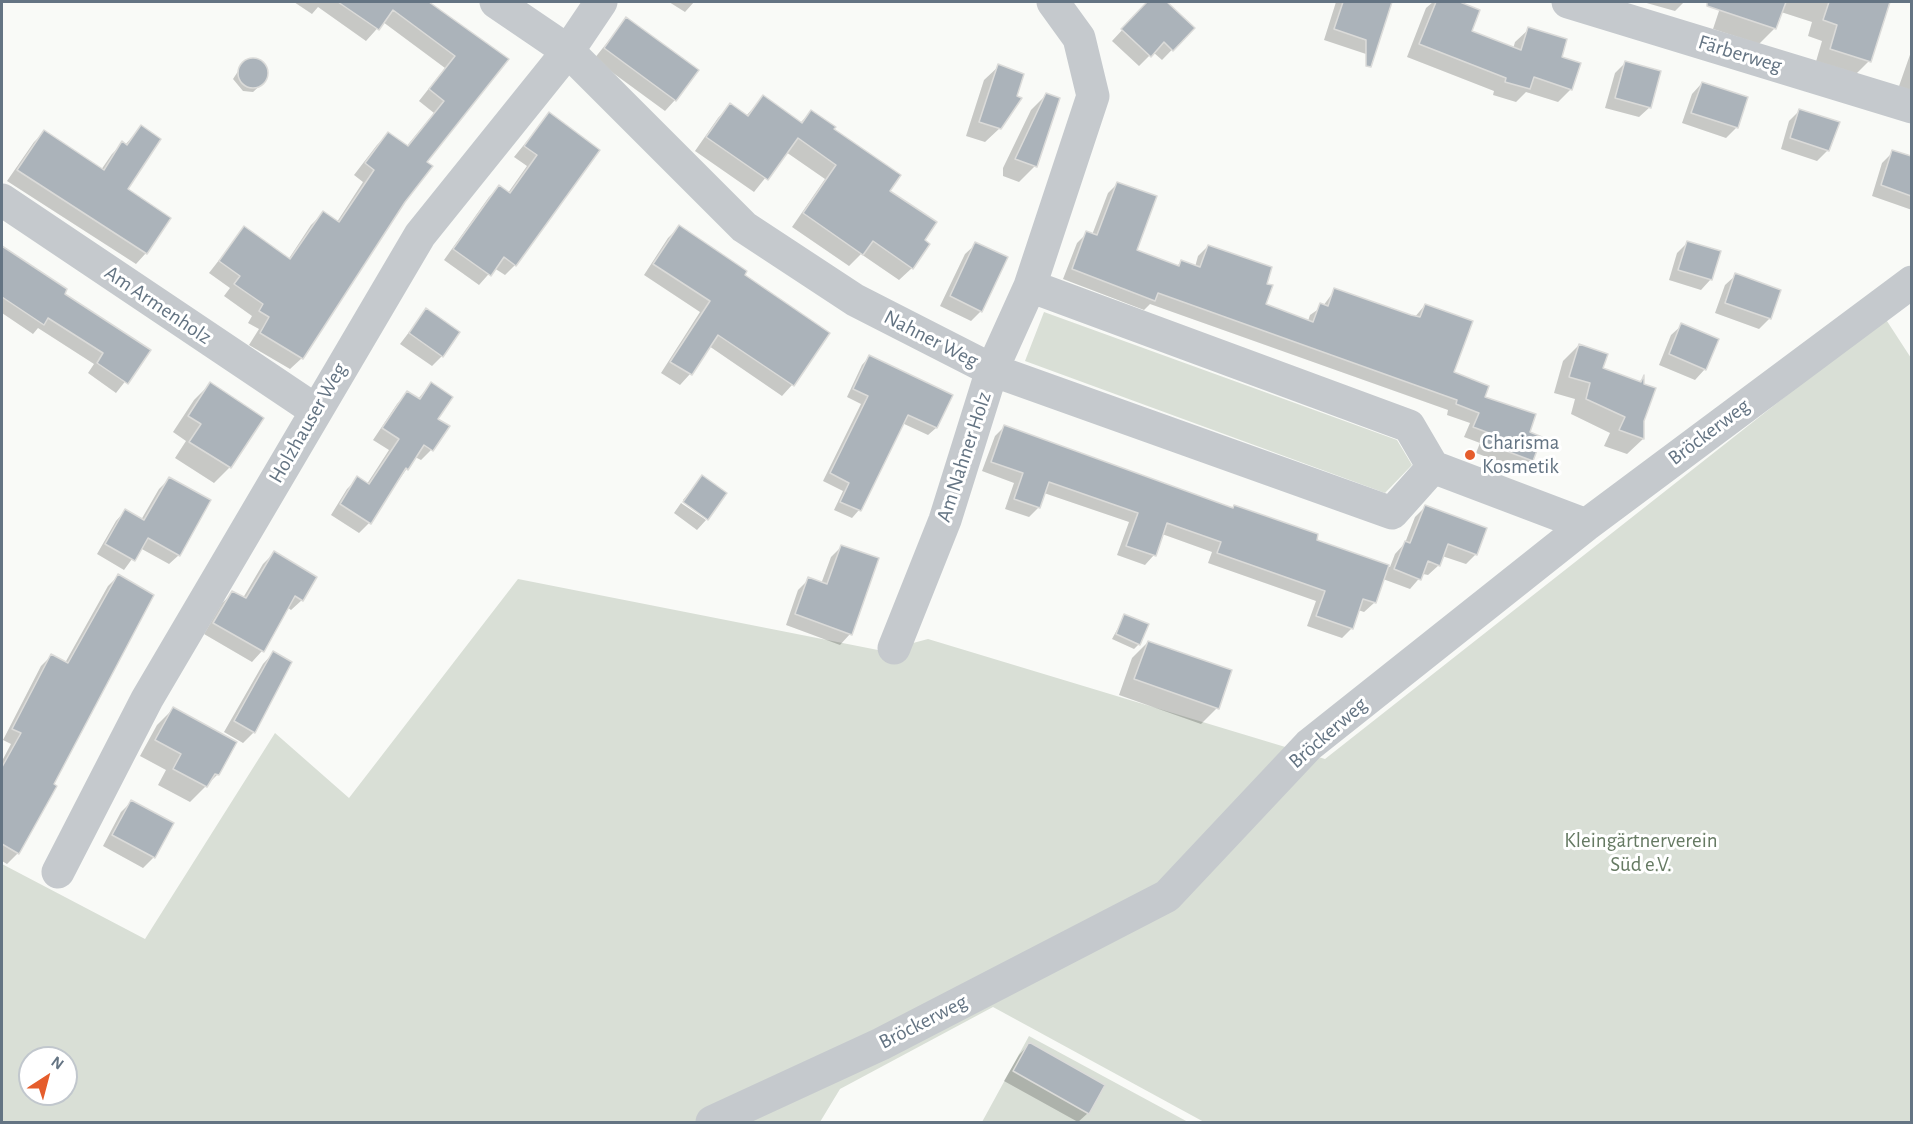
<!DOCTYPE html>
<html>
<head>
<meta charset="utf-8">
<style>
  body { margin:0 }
  #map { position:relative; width:1913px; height:1124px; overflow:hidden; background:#f9faf7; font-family:"Alegreya Sans",sans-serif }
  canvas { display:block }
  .frame { position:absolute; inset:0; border:3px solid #647483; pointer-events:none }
  .north { position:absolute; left:18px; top:1046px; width:60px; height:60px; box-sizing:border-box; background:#fff; border:2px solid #c1c7cd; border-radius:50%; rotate:36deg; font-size:16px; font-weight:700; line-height:24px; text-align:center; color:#647483 }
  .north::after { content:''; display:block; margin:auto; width:21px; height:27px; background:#e55d2c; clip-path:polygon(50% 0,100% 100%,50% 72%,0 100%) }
</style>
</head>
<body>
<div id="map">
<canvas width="1913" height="1124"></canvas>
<div class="frame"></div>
<div class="north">N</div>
</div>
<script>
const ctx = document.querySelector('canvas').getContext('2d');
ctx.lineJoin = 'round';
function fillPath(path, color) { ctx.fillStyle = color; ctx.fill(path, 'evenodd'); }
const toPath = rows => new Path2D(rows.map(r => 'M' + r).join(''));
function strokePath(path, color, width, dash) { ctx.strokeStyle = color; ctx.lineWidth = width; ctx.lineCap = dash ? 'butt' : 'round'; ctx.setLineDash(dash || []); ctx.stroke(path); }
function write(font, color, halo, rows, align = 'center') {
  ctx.font = font + ' "Alegreya Sans",sans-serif'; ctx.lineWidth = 6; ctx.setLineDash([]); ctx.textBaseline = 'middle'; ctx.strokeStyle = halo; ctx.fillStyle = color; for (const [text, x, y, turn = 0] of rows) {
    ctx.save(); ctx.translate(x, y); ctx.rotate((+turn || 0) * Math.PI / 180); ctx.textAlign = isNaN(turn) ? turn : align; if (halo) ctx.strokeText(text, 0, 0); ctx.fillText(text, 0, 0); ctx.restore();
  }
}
fillPath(toPath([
  [1044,312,1397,440,1412,465,1385,493,1025,361],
  [1885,318,1911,358,1911,1122,1204,1122,993,1007,840,1089,820,1122,2,1122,2,864,145,939,275,733,349,798,518,579,883,651,928,639,1325,759],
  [30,1058,66,1058,66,1094,30,1094],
  [1029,1036,1188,1122,982,1122]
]), '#d9dfd6');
fillPath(toPath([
  [294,2,426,2,507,60,425,162,404,201,302,358,290,369,249,345,259,329,248,323,252,316,224,296,230,288,209,273,244,228,288,260,311,225,323,213,337,222,363,182,354,175,377,145,388,134,406,147,434,113,419,101,445,68,383,22,366,41,318,7,312,14],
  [669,2,694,2,685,12],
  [1148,2,1164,2,1193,28,1162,60,1153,52,1139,66,1112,41],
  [1336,2,1390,2,1377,43,1366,54,1324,40],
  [1433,2,1456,2,1478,10,1470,32,1513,49,1515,42,1529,29,1560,58,1571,89,1558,102,1526,92,1516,102,1493,95,1494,91,1407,57,1426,8],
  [1643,2,1684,2,1675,11],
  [1722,2,1888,2,1869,61,1853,77,1815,65,1822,41,1808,36,1812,22,1781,12,1775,28,1759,44,1713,29],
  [626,19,675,100,665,111,594,59],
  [1912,49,1912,94,1898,89],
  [246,59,258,60,266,66,264,82,253,92,243,91,233,79],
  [1625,63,1650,107,1639,117,1605,108,1615,73],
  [999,66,1000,128,985,142,966,136,984,80],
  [1702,83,1737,127,1726,138,1682,123,1692,94],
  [1047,94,1035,166,1019,182,1003,176,1003,168,1031,110],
  [763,97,800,123,812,111,888,191,923,240,912,268,899,280,861,254,849,266,792,227,825,179,786,152,754,192,695,151,718,118,730,105,746,116],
  [1800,110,1828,150,1817,161,1781,149,1789,121],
  [549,114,515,265,505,275,494,268,479,285,444,260,489,197,499,187,508,193,527,166,514,157],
  [141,127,126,190,146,253,136,264,7,181,34,142,44,132,101,170,112,154,123,143,125,145],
  [1893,152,1912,158,1912,210,1872,196,1882,163],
  [1118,183,1135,251,1177,266,1181,262,1195,267,1198,256,1208,246,1265,285,1264,305,1308,321,1310,315,1323,306,1335,290,1414,318,1425,305,1452,373,1528,433,1531,460,1521,470,1476,453,1480,443,1464,437,1470,423,1447,415,1448,410,1150,304,1144,310,1063,279,1077,243,1087,233,1092,235,1108,193],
  [679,227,742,275,828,333,792,385,782,396,709,346,690,374,680,385,661,373,700,312,644,275,668,238],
  [1688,242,1711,279,1701,290,1669,280,1677,253],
  [976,244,981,311,971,321,940,306,965,254],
  [2,247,65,290,62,294,149,351,116,393,88,373,94,364,38,328,33,334,2,313],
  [1736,275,1770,318,1759,329,1715,313,1725,285],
  [426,310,442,356,432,366,400,344],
  [1682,325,1705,369,1695,380,1659,365,1671,335],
  [1579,345,1601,369,1638,383,1643,378,1643,439,1627,454,1604,446,1610,433,1571,414,1575,399,1554,393,1563,361],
  [869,357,951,395,936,428,928,435,902,423,859,510,852,518,834,510,843,491,823,481,861,404,847,397,862,365],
  [210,384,262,418,230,467,214,483,175,458,186,441,173,432,194,400],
  [431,384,436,419,431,450,421,460,415,457,369,523,359,533,331,515,347,489,358,478,367,484,389,450,373,440,397,404,407,393,417,400],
  [1004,427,1231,510,1234,507,1315,541,1390,567,1395,554,1405,543,1415,517,1426,506,1476,554,1466,564,1442,556,1439,565,1428,575,1423,574,1410,589,1383,579,1374,603,1364,612,1358,610,1352,628,1342,638,1307,626,1316,601,1208,563,1212,552,1162,534,1154,555,1145,565,1117,555,1129,522,1044,493,1039,507,1029,517,1005,509,1014,483,982,471,995,436],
  [702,477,708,518,683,500],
  [169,479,179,555,169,564,140,548,124,570,97,554,116,521,125,511,141,520,159,489],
  [681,503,706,520,697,530,674,513],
  [841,547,850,634,840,645,786,625,798,590,809,579,821,584,831,557],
  [274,553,302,600,291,610,287,607,262,651,252,662,204,634,222,603,233,593,243,598,263,564],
  [118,576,52,784,55,786,18,853,7,864,2,861,2,761,11,744,3,740,41,666,51,656,65,663,108,586],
  [1125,615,1139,644,1134,649,1112,639],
  [1148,642,1217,708,1201,724,1119,695,1132,658],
  [273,653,290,663,254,732,243,743,224,732,263,664],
  [173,709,218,774,190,802,158,785,166,770,140,756,157,725],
  [131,802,154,857,143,868,103,846,121,812],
  [1029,1044,1088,1113,1078,1122,1004,1081,1019,1055]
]), '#0003');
const building = toPath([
  [338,2,429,2,509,59,427,162,433,166,405,202,303,359,260,333,269,317,259,311,263,304,234,284,240,276,219,261,244,226,290,259,323,211,339,222,374,170,365,163,388,132,408,146,444,101,429,89,455,56,393,10,379,30,338,2],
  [1147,2,1167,2,1195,28,1173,51,1164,42,1151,57,1121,29,1147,2],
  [1343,2,1392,2,1371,67,1366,66,1366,40,1334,29,1343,2],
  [1436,2,1460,2,1480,10,1472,31,1521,50,1528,27,1567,39,1562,57,1581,63,1572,90,1534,77,1530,89,1505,82,1506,78,1419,44,1436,2],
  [1707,2,1786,2,1776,29,1707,6,1707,2],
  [1829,2,1890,2,1871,62,1830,49,1837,25,1823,20,1829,2],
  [626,17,699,70,676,101,604,48,626,17],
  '238 73a15 15 0 1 1 30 0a15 15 0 1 1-30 0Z',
  [1625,61,1661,71,1651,108,1615,98,1625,61],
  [998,64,1024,74,1017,96,1022,98,1001,129,979,122,998,64],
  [1702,82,1748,97,1738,128,1691,113,1702,82],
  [1046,93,1060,98,1037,167,1015,159,1046,93],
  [763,95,802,123,811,110,836,127,834,129,901,175,890,191,937,222,925,240,930,244,913,269,873,241,863,255,803,213,836,165,798,138,768,180,706,137,730,103,748,116,763,95],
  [1799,109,1840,122,1829,151,1790,138,1799,109],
  [549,112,600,150,516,266,504,257,491,276,453,249,499,185,510,193,537,155,524,146,549,112],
  [141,125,161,139,128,189,171,218,147,254,17,170,44,130,104,170,122,141,127,145,141,125],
  [1892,150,1911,156,1911,196,1881,185,1892,150],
  [1117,182,1157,196,1137,250,1179,266,1181,260,1200,267,1208,245,1272,267,1267,284,1273,285,1266,304,1313,322,1320,303,1328,306,1334,288,1411,315,1420,317,1425,304,1473,321,1454,372,1489,386,1485,397,1536,414,1530,432,1542,437,1533,461,1485,443,1489,433,1473,427,1479,413,1456,404,1457,400,1158,293,1155,301,1072,269,1086,231,1097,235,1117,182],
  [679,225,747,271,745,275,830,333,794,386,718,335,692,375,670,362,710,301,653,264,679,225],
  [1687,241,1721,251,1712,280,1678,270,1687,241],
  [975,242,1008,257,982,312,950,296,975,242],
  [2,246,67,289,65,294,151,350,128,384,97,363,103,353,48,318,44,325,2,297,2,246],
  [1735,273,1781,290,1771,319,1725,303,1735,273],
  [426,308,460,332,443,357,409,333,426,308],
  [1681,323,1719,339,1706,370,1669,354,1681,323],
  [1579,344,1608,354,1603,368,1641,382,1644,375,1644,384,1656,388,1644,421,1644,439,1619,430,1625,417,1586,399,1590,383,1569,377,1579,344],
  [869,355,953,395,937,428,908,415,861,511,840,502,849,483,830,473,868,396,853,389,869,355],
  [210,382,264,418,231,468,189,442,201,424,188,416,210,382],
  [431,382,453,397,438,419,450,426,433,451,424,445,408,470,406,468,371,524,340,504,357,476,369,484,399,439,382,428,407,391,420,399,431,382],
  [1004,425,1233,508,1234,505,1318,534,1317,540,1389,565,1376,603,1363,599,1353,629,1316,616,1325,591,1217,553,1221,542,1167,523,1156,556,1126,546,1138,513,1049,482,1040,508,1014,499,1023,473,991,462,1004,425],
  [702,475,727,493,708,520,683,502,702,475],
  [169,477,211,500,180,556,148,538,135,561,105,544,125,509,144,520,169,477],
  [1425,505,1487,528,1477,555,1448,544,1440,566,1428,561,1421,580,1394,569,1405,541,1410,543,1425,505],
  [841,545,879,558,852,635,795,614,808,577,827,584,841,545],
  [274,551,317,577,303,601,295,596,264,652,213,623,232,591,246,598,274,551],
  [118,574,154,595,54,784,57,786,19,854,2,844,2,767,21,733,12,729,51,654,68,663,118,574],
  [1124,614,1149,624,1140,645,1116,634,1124,614],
  [1148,641,1232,670,1219,709,1134,679,1148,641],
  [273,651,292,662,255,733,234,721,273,651],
  [173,707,237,742,219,775,215,774,207,787,173,769,181,754,155,740,173,707],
  [131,800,174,823,155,858,112,835,131,800],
  [1029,1042,1105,1085,1089,1114,1013,1071,1029,1042]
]);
fillPath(building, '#abb3ba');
strokePath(building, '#dbdbd9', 1.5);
strokePath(toPath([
  [496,2,568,51,744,227,855,300,992,370,1392,513,1433,467,1409,426,1030,286],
  [1568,2,1912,107],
  [2,200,315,410],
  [1433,467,1586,525],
  [894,648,945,520,992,370,1030,286,1093,96,1079,38,1053,2],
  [58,872,147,699,420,235,568,51,601,2],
  [712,1122,881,1044,1167,896,1309,745,1586,525,1912,282]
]), '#c5c9cd', 33);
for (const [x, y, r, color] of [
  [1470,455,6,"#e55d2c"]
]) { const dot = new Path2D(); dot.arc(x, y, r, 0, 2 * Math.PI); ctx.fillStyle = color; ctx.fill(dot); strokePath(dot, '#fff', 2); }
write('21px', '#647483', '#fff', [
  ["Färberweg",1740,54,17],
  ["Am Armenholz",158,305,34],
  ["Nahner Weg",931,339,27],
  ["Holzhauser Weg",308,423,-60],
  ["Bröckerweg",1709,432,-37],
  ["Am Nahner Holz",964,457,-72],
  ["Bröckerweg",1328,733,-41],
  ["Bröckerweg",923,1022,-27]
]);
write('21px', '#647483', '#fff', [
  ["Charisma",1482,443],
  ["Kosmetik",1482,467]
], 'left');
write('21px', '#667a63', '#fff', [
  ["Kleingärtnerverein",1641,841],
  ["Süd e.V.",1641,865]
]);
</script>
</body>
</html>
